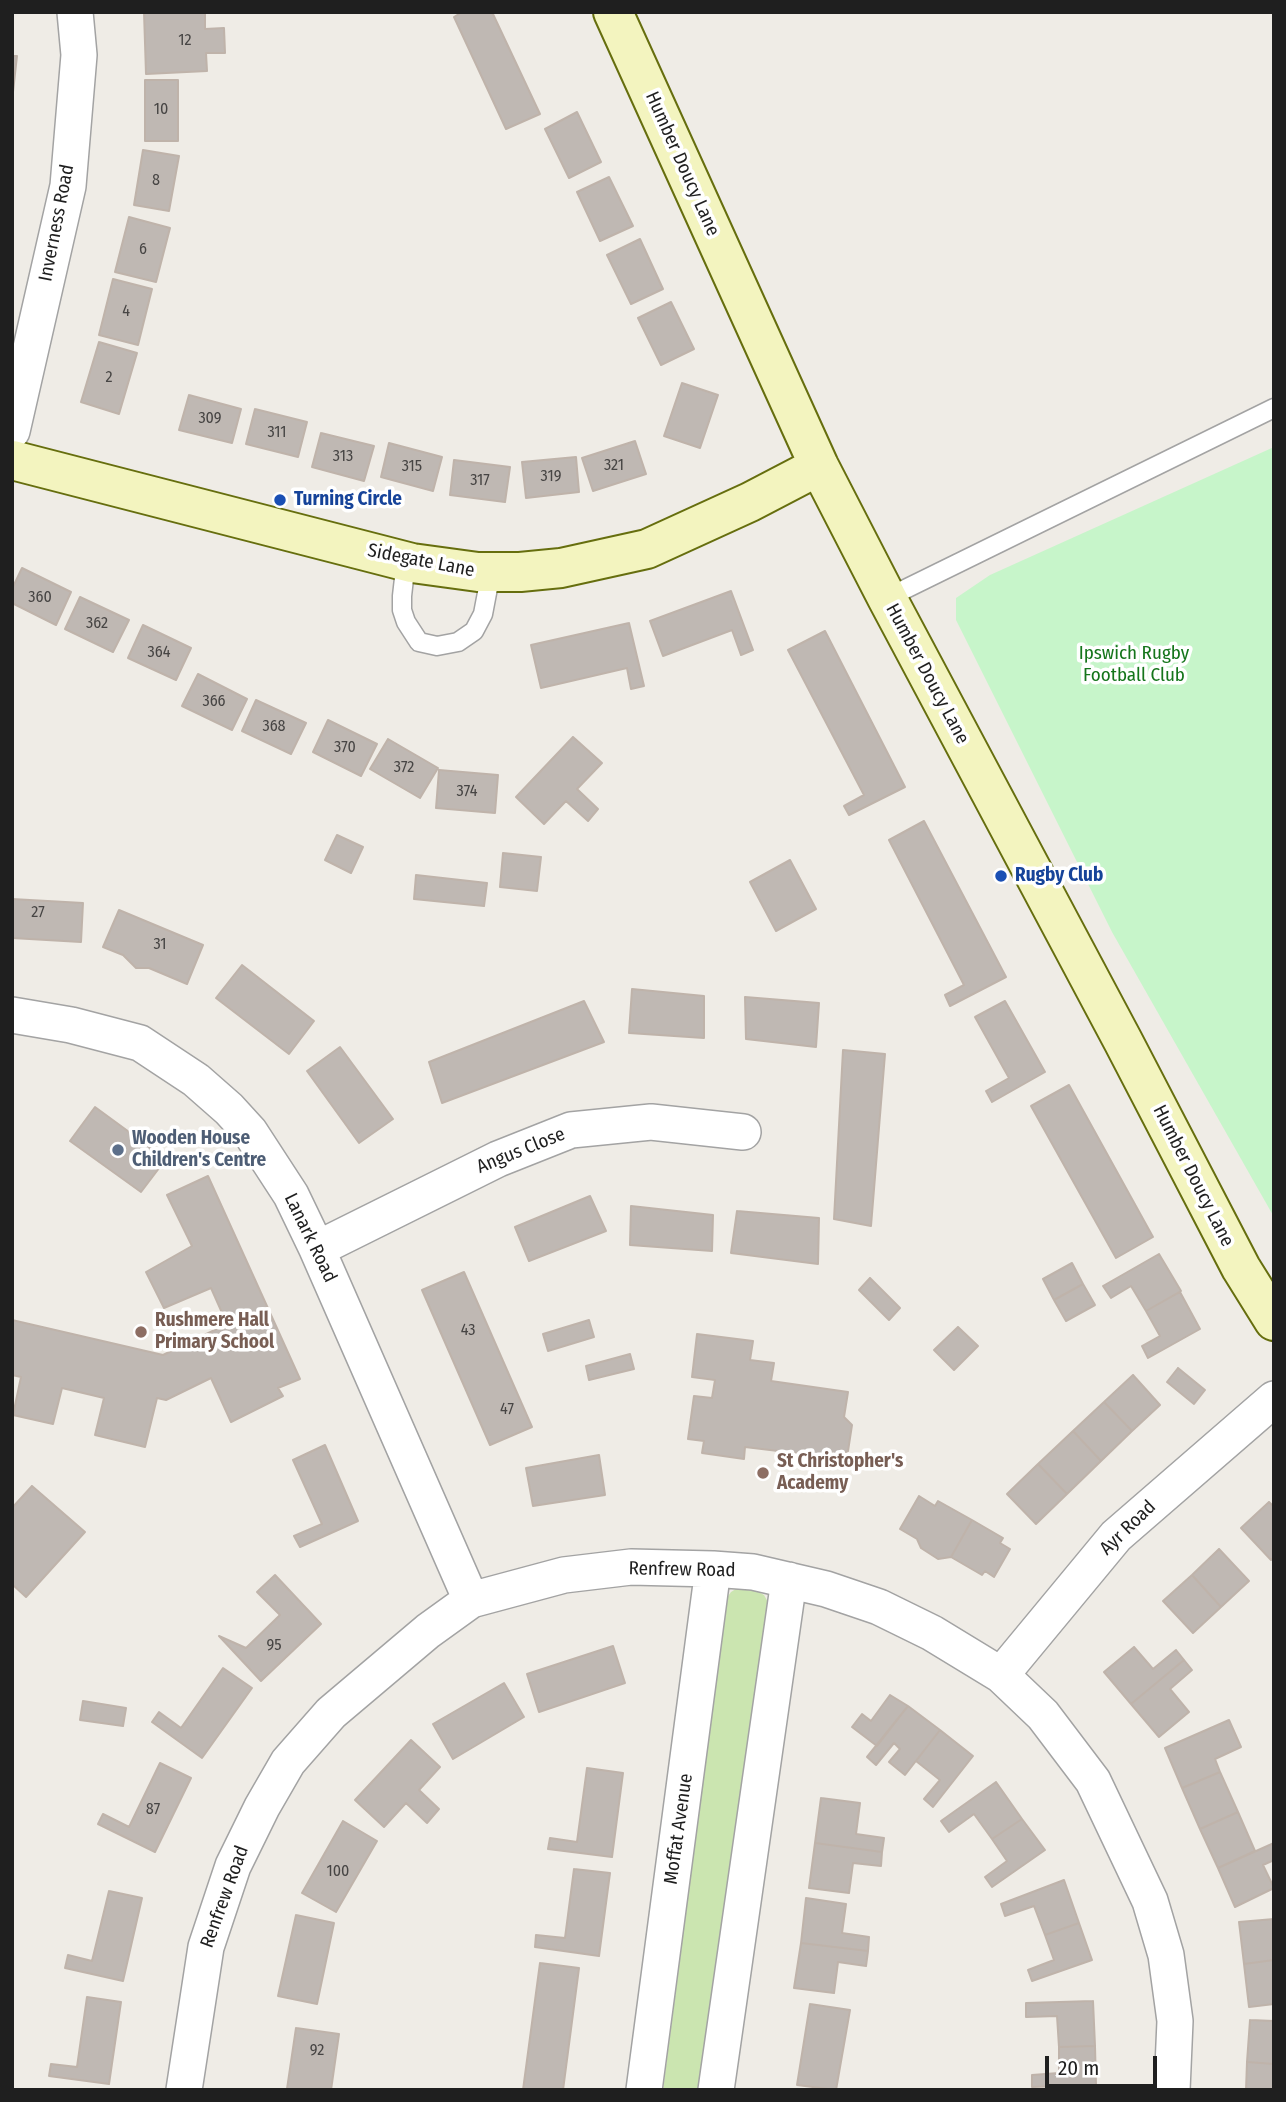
<!DOCTYPE html>
<html>
<head>
<meta charset="utf-8">
<style>
  body { margin:0 }
  #map { position:relative; width:1286px; height:2102px; overflow:hidden; background:#efece6; font-family:"Fira Sans Condensed",sans-serif }
  canvas { display:block }
  .frame { position:absolute; inset:0; border:14px solid #1f1f1f; pointer-events:none }
  .scale { position:absolute; left:1045px; top:2056px; width:112px; height:32px; box-sizing:border-box; border:4px solid #1f1f1f; border-top:0; padding-left:9px; font-size:21px; line-height:24px; white-space:nowrap; color:#1f1f1f; -webkit-text-stroke:5px #fff; paint-order:stroke }
</style>
</head>
<body>
<div id="map">
<canvas width="1286" height="2102"></canvas>
<div class="frame"></div>
<div class="scale">20 m</div>
</div>
<script>
const ctx = document.querySelector('canvas').getContext('2d');
ctx.lineJoin = 'round';
function fillPath(path, color) { ctx.fillStyle = color; ctx.fill(path, 'evenodd'); }
const toPath = rows => new Path2D(rows.map(r => 'M' + r).join(''));
function strokePath(path, color, width, dash) { ctx.strokeStyle = color; ctx.lineWidth = width; ctx.lineCap = dash ? 'butt' : 'round'; ctx.setLineDash(dash || []); ctx.stroke(path); }
function write(font, color, halo, rows, align = 'center') {
  ctx.font = font + ' "Fira Sans Condensed",sans-serif'; ctx.lineWidth = 7; ctx.setLineDash([]); ctx.textBaseline = 'middle'; ctx.strokeStyle = halo; ctx.fillStyle = color; for (const [text, x, y, turn = 0] of rows) {
    ctx.save(); ctx.translate(x, y); ctx.rotate((+turn || 0) * Math.PI / 180); ctx.textAlign = isNaN(turn) ? turn : align; if (halo) ctx.strokeText(text, 0, 0); ctx.fillText(text, 0, 0); ctx.restore();
  }
}
fillPath(toPath([
  [739,1587,755,1590,764,1595,768,1602,702,2090,663,2090,726,1599,731,1592]
]), '#cbe5b0');
fillPath(toPath([
  [1274,447,1274,1217,1112,932,956,620,956,598,990,575]
]), '#c7f5ca');
const building = toPath([
  [144,12,205,12,205,29,224,28,225,53,206,53,207,71,146,74,144,12],
  [462,12,492,12,540,114,506,129,454,17,462,12],
  [12,56,17,56,12,101,12,56],
  [145,80,178,80,178,141,145,141,145,80],
  [577,112,601,162,569,178,545,129,577,112],
  [143,150,179,156,169,211,134,205,143,150],
  [609,177,633,226,600,241,577,192,609,177],
  [129,217,170,228,156,282,115,272,129,217],
  [640,239,663,289,631,304,607,255,640,239],
  [113,279,152,289,138,345,99,335,113,279],
  [671,302,694,349,661,365,638,318,671,302],
  [99,342,137,353,119,414,81,402,99,342],
  [682,383,718,395,700,448,664,436,682,383],
  [189,395,241,409,232,443,179,430,189,395],
  [255,409,307,422,298,457,246,444,255,409],
  [321,433,374,446,364,481,312,467,321,433],
  [635,441,646,474,593,491,582,458,635,441],
  [389,443,442,457,433,491,381,477,389,443],
  [576,457,579,492,526,498,522,462,576,457],
  [454,460,510,467,505,502,450,495,454,460],
  [22,568,71,592,56,625,12,603,12,589,22,568],
  [731,591,753,650,741,655,732,630,663,656,650,621,731,591],
  [80,597,129,620,113,652,65,629,80,597],
  [629,623,644,686,631,689,627,668,541,688,531,645,629,623],
  [143,625,191,648,176,680,128,658,143,625],
  [825,631,905,787,849,815,844,806,864,795,788,650,825,631],
  [198,674,247,699,232,730,182,706,198,674],
  [256,700,306,723,291,754,242,731,256,700],
  [328,720,377,744,361,776,313,752,328,720],
  [573,737,602,763,577,789,598,809,588,821,566,801,544,824,516,797,573,737],
  [388,739,438,768,420,798,370,769,388,739],
  [439,770,498,775,495,813,436,808,439,770],
  [924,821,1006,977,950,1006,945,995,964,985,889,840,924,821],
  [337,835,363,847,351,873,325,860,337,835],
  [503,853,541,857,537,891,500,887,503,853],
  [790,860,816,909,776,931,750,882,790,860],
  [416,875,487,883,484,906,414,899,416,875],
  [12,899,83,903,81,942,12,938,12,899],
  [119,910,203,945,187,984,149,968,136,968,123,955,103,947,119,910],
  [242,965,314,1021,289,1054,216,998,242,965],
  [632,989,704,996,704,1038,629,1033,632,989],
  [745,997,819,1003,816,1047,746,1039,745,997],
  [584,1001,604,1042,442,1103,429,1062,584,1001],
  [1005,1001,1045,1072,992,1102,986,1091,1009,1078,975,1017,1005,1001],
  [340,1047,393,1119,359,1143,307,1071,340,1047],
  [843,1050,885,1054,871,1226,834,1219,843,1050],
  [1069,1085,1153,1237,1116,1258,1031,1106,1069,1085],
  [95,1107,166,1159,141,1192,70,1141,95,1107],
  [208,1176,300,1379,278,1388,283,1396,231,1422,211,1378,166,1400,157,1398,145,1447,95,1435,104,1398,62,1388,53,1424,13,1415,21,1377,12,1375,12,1320,163,1355,227,1324,211,1288,164,1308,146,1272,192,1246,167,1195,208,1176],
  [590,1196,606,1231,529,1261,515,1227,590,1196],
  [631,1206,713,1215,712,1251,630,1245,631,1206],
  [737,1211,819,1218,818,1264,731,1253,737,1211],
  [1159,1254,1181,1291,1146,1311,1131,1286,1111,1298,1103,1286,1159,1254],
  [1072,1263,1083,1284,1054,1300,1043,1279,1072,1263],
  [464,1272,532,1427,490,1445,422,1290,464,1272],
  [870,1278,900,1308,889,1320,859,1290,870,1278],
  [1083,1284,1095,1305,1066,1321,1054,1300,1083,1284],
  [1180,1292,1200,1329,1148,1358,1142,1346,1160,1336,1146,1311,1180,1292],
  [589,1320,594,1337,548,1351,543,1334,589,1320],
  [958,1327,978,1346,954,1370,934,1350,958,1327],
  [697,1334,753,1341,750,1360,774,1363,771,1381,848,1392,844,1417,852,1425,848,1451,841,1454,829,1453,828,1457,745,1447,744,1459,702,1453,704,1441,688,1439,694,1396,712,1398,715,1380,692,1377,697,1334],
  [630,1354,634,1369,589,1380,586,1366,630,1354],
  [1178,1368,1205,1390,1194,1404,1167,1382,1178,1368],
  [1133,1375,1160,1405,1132,1431,1104,1402,1133,1375],
  [1104,1402,1132,1431,1101,1461,1073,1431,1104,1402],
  [1073,1431,1101,1461,1067,1494,1038,1464,1073,1431],
  [325,1445,358,1521,300,1547,294,1536,322,1524,293,1460,325,1445],
  [599,1455,605,1495,533,1506,526,1468,599,1455],
  [1038,1464,1067,1494,1036,1524,1007,1494,1038,1464],
  [32,1486,85,1532,26,1597,12,1584,12,1508,32,1486],
  [919,1496,935,1506,938,1501,972,1520,951,1557,938,1559,921,1548,917,1539,900,1529,919,1496],
  [1269,1502,1274,1507,1274,1557,1271,1560,1241,1528,1269,1502],
  [972,1520,1003,1538,1000,1543,1010,1549,994,1577,985,1571,982,1575,951,1557,972,1520],
  [1219,1549,1249,1581,1221,1607,1192,1575,1219,1549],
  [275,1575,321,1624,261,1681,219,1636,246,1648,280,1615,257,1592,275,1575],
  [1192,1575,1221,1607,1193,1633,1163,1601,1192,1575],
  [613,1646,625,1683,539,1712,527,1674,613,1646],
  [1134,1647,1153,1669,1176,1650,1184,1660,1131,1704,1104,1672,1134,1647],
  [1184,1660,1192,1670,1170,1689,1189,1712,1159,1737,1131,1704,1184,1660],
  [223,1668,252,1688,202,1758,152,1722,159,1712,181,1728,223,1668],
  [504,1683,524,1717,453,1759,433,1724,504,1683],
  [890,1695,908,1706,877,1746,852,1727,862,1714,871,1721,890,1695],
  [83,1701,126,1708,123,1726,80,1720,83,1701],
  [908,1706,940,1730,905,1775,889,1762,900,1749,894,1743,876,1765,867,1757,908,1706],
  [1229,1720,1241,1747,1215,1759,1220,1772,1182,1788,1165,1748,1229,1720],
  [940,1730,973,1756,933,1807,924,1799,940,1780,916,1761,940,1730],
  [411,1740,440,1767,419,1790,439,1809,427,1823,406,1803,384,1827,355,1800,411,1740],
  [160,1763,191,1778,155,1852,98,1824,103,1814,129,1827,160,1763],
  [587,1768,623,1773,612,1857,548,1849,550,1838,577,1842,587,1768],
  [1220,1772,1238,1812,1200,1829,1182,1788,1220,1772],
  [996,1782,1022,1819,992,1839,974,1814,949,1832,941,1821,996,1782],
  [821,1798,860,1803,856,1834,884,1838,882,1852,815,1843,821,1798],
  [1238,1812,1255,1851,1218,1868,1200,1829,1238,1812],
  [1022,1819,1045,1850,992,1887,985,1877,1007,1861,992,1839,1022,1819],
  [343,1821,377,1841,336,1912,302,1893,343,1821],
  [815,1843,882,1852,881,1866,853,1863,849,1893,809,1888,815,1843],
  [1274,1843,1274,1860,1263,1865,1274,1888,1235,1907,1218,1868,1274,1843],
  [574,1869,610,1873,599,1956,535,1947,536,1935,565,1938,574,1869],
  [1064,1880,1079,1923,1045,1935,1034,1906,1005,1916,1001,1904,1064,1880],
  [109,1891,142,1898,123,1981,65,1968,68,1955,92,1961,109,1891],
  [806,1898,846,1904,842,1933,869,1937,868,1951,801,1943,806,1898],
  [296,1915,334,1923,317,2004,278,1996,296,1915],
  [1274,1919,1274,1960,1244,1964,1239,1922,1274,1919],
  [1079,1923,1092,1960,1032,1981,1028,1970,1054,1960,1045,1935,1079,1923],
  [801,1943,868,1951,866,1966,838,1962,834,1993,794,1988,801,1943],
  [1274,1960,1274,2004,1249,2007,1244,1964,1274,1960],
  [540,1963,579,1968,563,2090,523,2090,540,1963],
  [87,1997,121,2002,109,2084,49,2076,51,2064,77,2067,87,1997],
  [1093,2001,1095,2046,1059,2047,1057,2016,1026,2017,1026,2003,1093,2001],
  [810,2004,850,2010,836,2090,797,2085,810,2004],
  [1250,2020,1274,2021,1274,2064,1247,2062,1250,2020],
  [296,2028,339,2034,331,2090,287,2089,296,2028],
  [1095,2046,1096,2085,1032,2087,1032,2075,1059,2073,1059,2047,1095,2046],
  [1247,2062,1274,2064,1274,2090,1246,2090,1247,2062]
]);
fillPath(building, '#bfb8b3');
strokePath(building, '#bfb3aa', 2);
const lane = toPath([
  [406,561,402,596,402,610,406,622,419,642,437,646,458,642,474,631,483,614,491,572],
  [887,598,1274,408]
]);
const street = toPath([
  [12,431,68,186,79,55,75,12],
  [12,1015,71,1025,140,1043,196,1080,229,1109,250,1132,291,1195,317,1249,471,1600],
  [317,1249,498,1159,571,1130,651,1122,743,1132],
  [1001,1675,1116,1536,1274,1399],
  [184,2090,206,1947,233,1866,262,1807,288,1762,331,1713,428,1631,471,1600,564,1575,631,1567,713,1569,753,1572,826,1589,879,1607,932,1633,1001,1675,1043,1715,1093,1781,1150,1901,1166,1955,1175,2021,1172,2090],
  [644,2090,713,1569],
  [716,2090,789,1580]
]);
const secondary = toPath([
  [613,12,819,466,887,598,1123,1041,1241,1268,1274,1321],
  [12,460,412,563,478,572,520,572,561,568,647,549,750,502,819,466]
]);
strokePath(lane, '#a3a3a3', 21);
strokePath(street, '#a3a3a3', 38);
strokePath(secondary, '#666e0e', 42);
strokePath(lane, '#fff', 18);
strokePath(street, '#fff', 35);
strokePath(secondary, '#f3f4bf', 38);
for (const [x, y, r, color] of [
  [280,500,7,"#1a4fb4"],
  [1001,876,7,"#1a4fb4"],
  [118,1150,7,"#5c6f8a"],
  [141,1332,7,"#8d6e63"],
  [763,1473,7,"#8d6e63"]
]) { const dot = new Path2D(); dot.arc(x, y, r, 0, 2 * Math.PI); ctx.fillStyle = color; ctx.fill(dot); strokePath(dot, '#fff', 2.5); }
write('16px', '#474544', null, [
  ["12",185,41],
  ["10",161,110],
  ["8",156,181],
  ["6",143,250],
  ["4",126,312],
  ["2",109,378],
  ["309",210,419],
  ["311",277,433],
  ["313",343,457],
  ["321",614,466],
  ["315",412,467],
  ["319",551,477],
  ["317",480,481],
  ["360",40,598],
  ["362",97,624],
  ["364",159,653],
  ["366",214,702],
  ["368",274,727],
  ["370",345,748],
  ["372",404,768],
  ["374",467,792],
  ["27",38,913],
  ["31",160,945],
  ["43",468,1331],
  ["47",507,1410],
  ["95",274,1646],
  ["87",153,1810],
  ["100",338,1872],
  ["92",317,2051]
]);
write('19px', '#1f1f1f', '#fff', [
  ["Humber Doucy Lane",682,164,66],
  ["Inverness Road",57,223,-79],
  ["Sidegate Lane",421,561,11],
  ["Humber Doucy Lane",927,674,62],
  ["Angus Close",521,1151,-22],
  ["Humber Doucy Lane",1193,1176,63],
  ["Lanark Road",310,1238,64],
  ["Ayr Road",1128,1528,-44],
  ["Renfrew Road",682,1570,1],
  ["Moffat Avenue",679,1829,-82],
  ["Renfrew Road",225,1897,-70]
]);
write('bold 19px', '#164399', '#fff', [
  ["Turning Circle",294,500],
  ["Rugby Club",1015,876]
], 'left');
write('19px', '#15751b', '#fff', [
  ["Ipswich Rugby",1134,654],
  ["Football Club",1134,676]
]);
write('bold 19px', '#4e5e75', '#fff', [
  ["Wooden House",132,1139],
  ["Children's Centre",132,1161]
], 'left');
write('bold 19px', '#785e54', '#fff', [
  ["Rushmere Hall",155,1321],
  ["Primary School",155,1343],
  ["St Christopher's",777,1462],
  ["Academy",777,1484]
], 'left');
</script>
</body>
</html>
